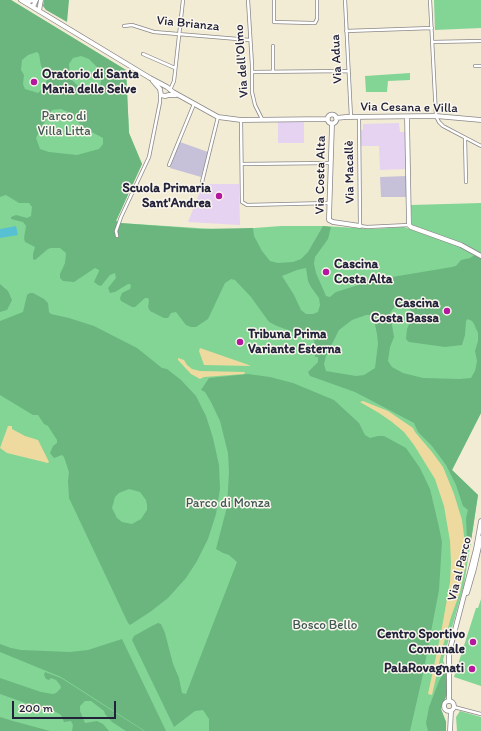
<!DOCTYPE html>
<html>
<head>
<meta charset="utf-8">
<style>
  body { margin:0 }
  #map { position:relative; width:481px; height:731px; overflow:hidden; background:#f2ecd5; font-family:Itim,sans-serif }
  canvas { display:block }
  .scale { position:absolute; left:12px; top:701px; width:104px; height:18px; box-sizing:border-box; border:2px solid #22223b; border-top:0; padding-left:5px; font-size:12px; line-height:14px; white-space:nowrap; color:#22223b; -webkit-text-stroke:3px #fbf7ec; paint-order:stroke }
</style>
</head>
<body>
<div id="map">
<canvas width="481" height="731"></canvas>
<div class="scale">200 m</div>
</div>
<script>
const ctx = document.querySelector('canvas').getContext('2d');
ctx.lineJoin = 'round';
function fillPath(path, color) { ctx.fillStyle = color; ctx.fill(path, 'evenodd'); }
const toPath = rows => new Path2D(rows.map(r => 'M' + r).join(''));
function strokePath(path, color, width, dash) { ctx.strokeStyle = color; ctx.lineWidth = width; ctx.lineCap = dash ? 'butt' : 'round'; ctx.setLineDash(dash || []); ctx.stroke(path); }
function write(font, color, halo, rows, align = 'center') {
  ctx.font = font + ' Itim,sans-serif'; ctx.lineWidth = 3; ctx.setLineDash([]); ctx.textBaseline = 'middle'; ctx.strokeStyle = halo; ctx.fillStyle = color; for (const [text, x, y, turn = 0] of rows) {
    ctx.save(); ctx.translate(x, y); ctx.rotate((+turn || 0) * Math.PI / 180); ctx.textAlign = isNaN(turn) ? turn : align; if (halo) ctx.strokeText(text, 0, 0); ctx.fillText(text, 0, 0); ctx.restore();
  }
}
fillPath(toPath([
  [304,121,304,143,278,143,278,122],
  [399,123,400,132,405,132,405,169,380,170,379,146,361,146,361,130,363,130,363,124],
  [203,184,239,184,240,225,188,222]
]), '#e5d3f1');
fillPath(toPath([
  [180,142,208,152,201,177,170,168],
  [406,176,407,197,381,197,380,177]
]), '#c7c0d9');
fillPath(toPath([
  [0,0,11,0,126,70,129,133,142,164,116,221,120,223,228,230,281,226,323,226,373,229,404,227,458,246,481,258,481,413,452,470,478,495,464,585,443,660,446,669,447,694,441,709,446,722,446,731,0,731],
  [434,0,481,0,481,28,435,30],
  [410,73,410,80,388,81,387,92,366,92,365,76],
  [481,203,481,254,463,244,412,225,411,205],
  [481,599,481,686,454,677,476,608,478,608],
  [460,711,481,717,481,731,457,731,456,717]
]), '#83d595');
fillPath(toPath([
  [0,0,11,0,126,70,129,133,142,164,116,221,120,223,200,229,253,228,254,236,262,251,270,261,278,263,293,262,301,259,308,252,323,226,331,227,328,239,315,257,314,264,316,273,326,296,330,297,336,292,374,280,452,267,456,266,461,260,470,258,475,255,481,258,481,413,452,470,478,495,470,548,467,541,466,518,468,510,463,506,456,485,446,465,432,446,418,432,414,423,355,392,310,376,308,372,318,362,318,357,315,357,314,336,296,333,277,326,269,322,251,297,235,280,231,279,225,283,208,319,196,327,191,327,186,325,176,312,171,313,168,318,164,318,150,311,148,307,149,301,148,298,145,298,135,307,132,307,121,301,120,298,122,293,130,289,131,286,130,284,128,284,115,292,110,293,108,288,116,278,115,273,110,275,101,286,98,285,94,282,99,271,99,270,95,268,74,282,63,281,60,278,60,274,65,263,66,253,60,248,51,248,48,249,35,260,33,259,33,254,35,247,25,242,24,238,26,226,23,222,11,219,11,217,16,215,27,218,31,216,32,207,29,203,19,203,6,195,0,197],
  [37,52,39,54,41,66,44,71,48,73,49,76,43,88,38,93,25,89,23,84,24,75,21,70,22,60,28,55],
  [81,56,89,59,100,70,101,81,100,87,97,92,93,92,79,87,70,78,69,64,73,58],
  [61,109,68,112,84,128,103,138,103,144,99,149,77,155,49,152,40,149,36,138,43,125,52,110],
  [306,268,308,281,311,287,319,298,320,305,318,312,313,314,306,314,301,310,294,295,282,276,297,270],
  [400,304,406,305,411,311,411,319,407,329,406,339,409,342,445,347,462,345,465,335,466,321,468,319,472,321,474,324,478,333,478,341,475,351,477,361,475,371,471,378,460,379,423,378,403,373,392,367,388,361,390,347,394,337,390,313,396,305],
  [366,315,373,315,377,334,378,344,375,368,364,375,356,376,326,371,324,364,326,356,339,330,352,320],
  [44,0,69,0,67,22,46,10,43,6],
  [0,284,8,291,12,300,7,310,0,312],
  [30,293,33,293,44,299,48,303,49,312,51,314,69,318,94,326,137,348,162,368,167,369,181,380,196,396,206,416,213,438,219,465,220,489,216,514,208,539,197,561,186,578,168,598,150,612,130,625,128,623,69,498,68,481,69,472,64,457,62,455,54,458,50,453,53,446,57,443,57,440,48,426,44,424,38,415,33,415,0,395,0,321,23,312,27,295],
  [129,489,140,492,146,500,147,505,147,510,141,519,132,524,122,522,117,518,112,508,115,497,119,493],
  [248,374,270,377,293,383,334,400,359,423,365,435,370,438,378,436,384,436,406,448,420,468,430,489,439,527,442,542,439,590,423,674,410,731,209,731,209,719,203,710,195,711,174,727,132,640,134,636,150,627,158,623,161,624,165,633,173,664,179,678,182,693,186,694,237,562,229,555,223,553,216,549,227,507,229,472,228,453,220,421,211,402,205,392,201,390,209,378],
  [122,639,166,731,145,731,61,677,0,652,0,644,11,648,21,650,70,652,88,650],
  [446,669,447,694,441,709,446,722,446,731,428,731,426,723,429,707,439,681],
  [45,672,61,678,144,731,126,731,112,722,105,714,104,711,91,701,85,701,80,706,80,711,85,723,97,721,103,724,109,731,72,731,73,725,71,721,64,722,61,715,49,708,40,706,31,705,0,694,0,678,41,692,53,694,56,693,61,688,60,685,56,680,51,678,49,680,46,679,44,675],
  [0,717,13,721,50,731,0,731]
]), '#6ab67e');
fillPath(toPath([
  [200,348,246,364,251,366,204,365,199,351],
  [178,358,184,360,187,365,192,369,200,371,245,372,244,374,204,377,200,379,191,374,178,360],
  [363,401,388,411,413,428,415,432,432,452,443,467,454,494,462,520,466,552,465,568,460,592,451,617,443,646,432,695,428,694,441,633,450,582,451,563,450,541,444,506,435,479,414,445,404,432,392,422,379,413,360,402],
  [8,426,12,426,12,429,25,436,38,440,49,462,48,463,7,453,0,448]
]), '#eeda9e');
fillPath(toPath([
  [16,226,18,235,0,238,0,229]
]), '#57c1d3');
const street = toPath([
  [248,0,252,65,252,92,255,105,262,119],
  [274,0,274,22,312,23,315,23,317,19,317,0],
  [345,0,351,117],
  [430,0,436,116,439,122,443,126,481,146],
  [124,26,132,25,154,32,250,40],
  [346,31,432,28],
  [432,42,481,41],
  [143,54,175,68],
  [475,66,481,66],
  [252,72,348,71],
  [273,72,273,46],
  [170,90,174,81,183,0],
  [359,117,360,226,367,227,409,225],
  [241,120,242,202,247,205,329,203],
  [465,138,466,182],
  [242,164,330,163],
  [169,165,194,104],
  [202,182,218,117],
  [117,236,116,231,121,217,149,157,160,102,160,94],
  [454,707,481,714]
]);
const secondary = toPath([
  [21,0,150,78,167,87,173,92,218,117,241,120,328,119],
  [25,2,33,0],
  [33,7,36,0],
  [39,11,41,0],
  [153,81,160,89,161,95,165,96,169,95,176,95],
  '327.5 119a4.5 4.5 0 1 1 9 0a4.5 4.5 0 1 1-9 0Z',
  [407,117,409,225,411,227,461,245,481,256],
  [336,118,346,117,436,116,481,120],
  [332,124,329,218,329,220,333,222,360,226],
  [467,593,474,569,481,538],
  [449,701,449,653,476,549,481,521],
  '444 706a5 5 0 1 1 10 0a5 5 0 1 1-10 0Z',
  [450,731,451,711]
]);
strokePath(street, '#8a8788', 4);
strokePath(secondary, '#8a8788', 5.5);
strokePath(street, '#fff', 2.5);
strokePath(secondary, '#fff', 4);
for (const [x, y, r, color] of [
  [34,82,4,"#b5179e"],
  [219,196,4,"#b5179e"],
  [326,272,4,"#b5179e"],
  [447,311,4,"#b5179e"],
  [240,342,4,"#b5179e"],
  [473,642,4,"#b5179e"],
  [472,669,4,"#b5179e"]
]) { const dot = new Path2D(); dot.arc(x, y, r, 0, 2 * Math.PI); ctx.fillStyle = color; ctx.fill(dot); strokePath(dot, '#fbf7ec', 1.5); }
write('13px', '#22223b', '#fbf7ec', [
  ["Via Brianza",188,24,6],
  ["Via Adua",337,59,-93],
  ["Via dell'Olmo",242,61,-94],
  ["Via Cesana e Villa",409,108,1],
  ["Via Macallè",350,172,-91],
  ["Via Costa Alta",321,175,-89],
  ["Via al Parco",460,569,-76]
]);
write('bold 13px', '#22223b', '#fbf7ec', [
  ["Oratorio di Santa",42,75,"left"],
  ["Maria delle Selve",42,90,"left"],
  ["Scuola Primaria",211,189],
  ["Sant'Andrea",211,204],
  ["Cascina",334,265,"left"],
  ["Costa Alta",334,280,"left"],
  ["Cascina",439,304],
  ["Costa Bassa",439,319],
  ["Tribuna Prima",248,335,"left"],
  ["Variante Esterna",248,350,"left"],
  ["Centro Sportivo",465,635],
  ["Comunale",465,650],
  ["PalaRovagnati",464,669]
], 'right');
write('13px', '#3f5856', '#fbf7ec', [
  ["Parco di",64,117],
  ["Villa Litta",64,132],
  ["Parco di Monza",228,504],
  ["Bosco Bello",325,626]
]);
</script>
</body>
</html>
